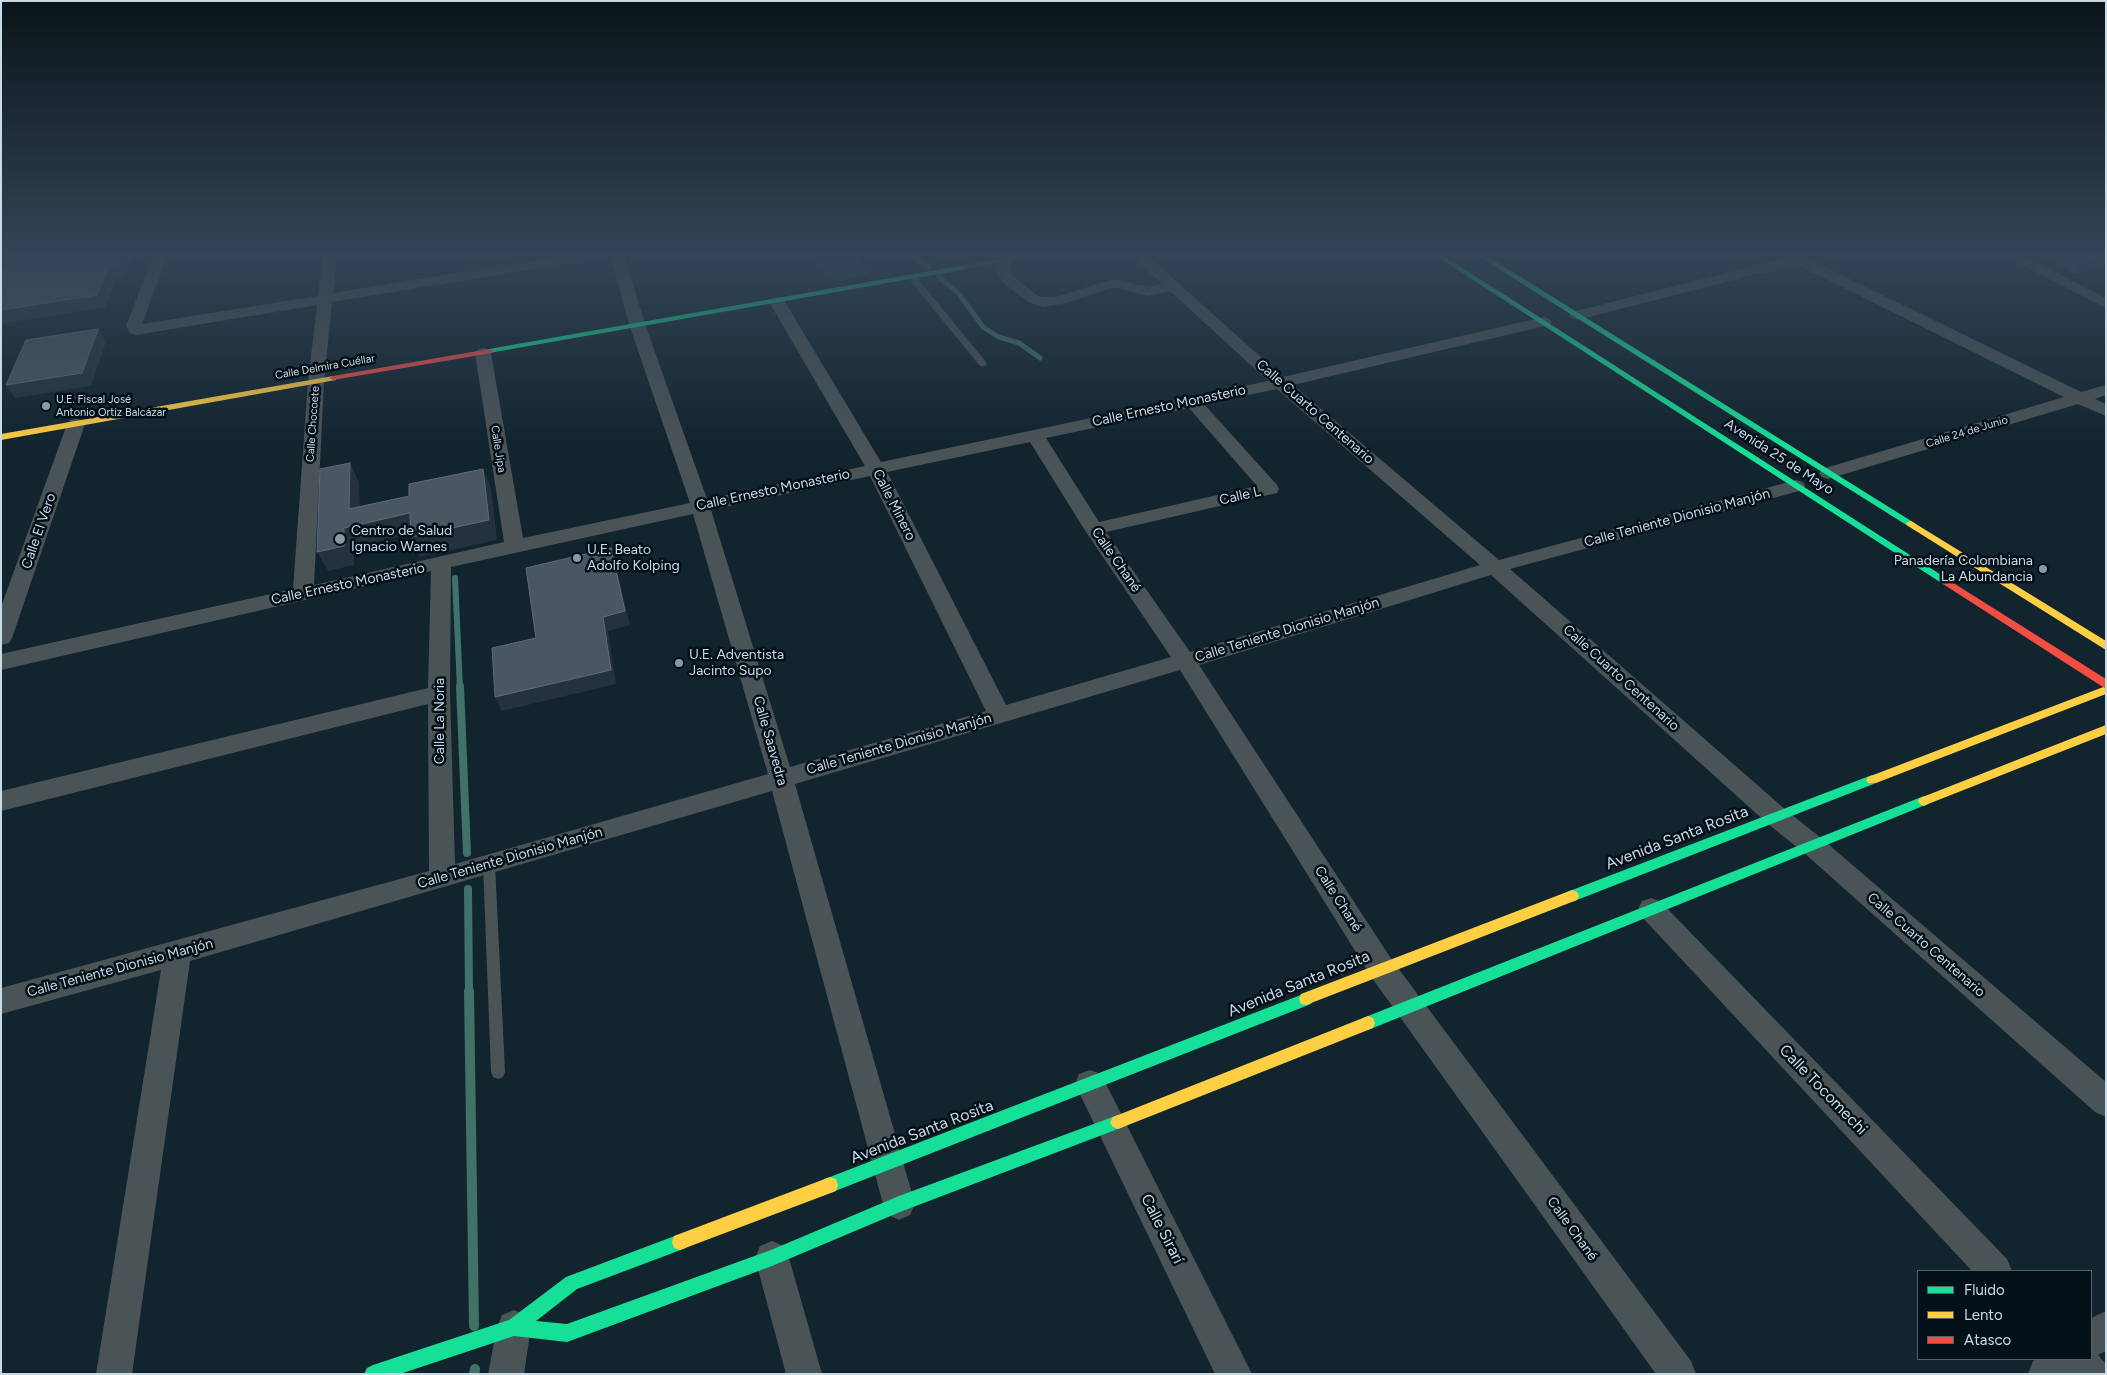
<!DOCTYPE html>
<html>
<head>
<meta charset="utf-8">
<style>
  body { margin:0 }
  #map { position:relative; width:2107px; height:1375px; overflow:hidden; background:#12242e; font-family:Figtree,sans-serif }
  canvas { display:block }
  .frame { position:absolute; inset:0; border:2px solid #c8dae6; pointer-events:none }
  .legend { position:absolute; left:1917px; top:1270px; width:175px; height:90px; box-sizing:border-box; background:#041017; border:1px solid #52616a; margin:0; padding:6px 9px; list-style:none; font-size:15px; color:#c8dae6 }
  .legend li { display:flex; align-items:center; gap:10px; height:25px }
  .legend b { width:25px; border:1px solid #52616a }
</style>
</head>
<body>
<div id="map">
<canvas width="2107" height="1375"></canvas>
<div class="frame"></div>
<ul class="legend">
<li><b style="height:6px;background:#16e098"></b>Fluido</li>
<li><b style="height:6px;background:#ffcf43"></b>Lento</li>
<li><b style="height:6px;background:#f24e42"></b>Atasco</li>
</ul>
</div>
<script>
const ctx = document.querySelector('canvas').getContext('2d');
ctx.lineJoin = 'round';
function fillPath(path, color) { ctx.fillStyle = color; ctx.fill(path, 'evenodd'); }
const toPath = rows => new Path2D(rows.map(r => 'M' + r).join(''));
function strokePath(path, color, width, dash) { ctx.strokeStyle = color; ctx.lineWidth = width; ctx.lineCap = dash ? 'butt' : 'round'; ctx.setLineDash(dash || []); ctx.stroke(path); }
function write(font, color, halo, rows, align = 'center') {
  ctx.font = font + ' Figtree,sans-serif'; ctx.lineWidth = 5; ctx.setLineDash([]); ctx.textBaseline = 'middle'; ctx.strokeStyle = halo; ctx.fillStyle = color; for (const [text, x, y, turn = 0] of rows) {
    ctx.save(); ctx.translate(x, y); ctx.rotate((+turn || 0) * Math.PI / 180); ctx.textAlign = isNaN(turn) ? turn : align; if (halo) ctx.strokeText(text, 0, 0); ctx.fillText(text, 0, 0); ctx.restore();
  }
}
fillPath(toPath([
  [813,254,855,254,869,275,830,282]
]), '#36364c');
strokePath(toPath([
  [908,254,929,267],
  [938,276,959,294,983,327,999,337,1019,343,1040,358]
]), '#407269', 5);
strokePath(toPath([
  [455,578,460,688]
]), '#407269', 6);
strokePath(toPath([
  [460,686,467,853],
  [468,889,469,992]
]), '#407269', 8);
strokePath(toPath([
  [469,991,474,1326],
  [474,1374,475,1369]
]), '#407269', 10);
fillPath(toPath([
  [909,275,915,275,986,362,986,366,980,366,909,279,909,275],
  [489,859,494,860,495,864,505,1072,503,1077,498,1079,493,1077,491,1072,483,864,484,860,489,859]
]), '#4a5356');
fillPath(toPath([
  [154,254,168,254,142,324,318,296,323,254,337,254,333,293,574,254,609,254,602,258,332,302,324,382,314,585,504,542,475,353,477,350,483,348,489,350,491,353,523,538,690,503,629,324,610,254,624,254,645,324,707,499,865,466,769,302,772,299,777,297,782,299,785,302,881,462,1268,381,1170,291,1148,296,1118,288,1111,288,1066,303,1043,307,1028,302,1004,283,996,272,997,260,999,257,1004,256,1009,257,1011,260,1010,272,1014,277,1038,296,1044,297,1059,296,1110,280,1119,280,1148,287,1162,284,1130,254,1146,254,1283,377,1544,317,1549,319,1552,322,1549,325,1293,385,1499,560,1789,482,1796,480,1803,482,1805,486,1803,490,1510,569,1786,810,1821,838,2106,1082,2106,1117,2095,1112,1803,852,1768,824,1491,575,1199,665,1392,960,1691,1361,1696,1374,1656,1374,1372,978,1180,670,795,784,915,1204,910,1215,899,1220,888,1215,883,1204,772,791,190,961,132,1374,96,1374,161,970,1,1014,1,988,429,871,428,704,1,811,1,791,428,688,431,571,1,670,1,654,293,589,308,382,317,305,136,335,130,333,126,326,154,254],
  [1277,389,1480,565,1190,652,1106,532,1277,493,1279,489,1277,485,1204,404,1277,389],
  [1189,408,1257,486,1099,522,1046,438,1189,408],
  [1030,442,1084,529,1171,657,1006,705,887,472,1030,442],
  [870,476,986,711,790,767,711,510,870,476],
  [693,514,768,774,455,864,450,693,451,567,693,514],
  [1780,254,1808,255,1809,259,2081,392,2106,385,2106,395,2095,399,2106,404,2106,416,2078,404,1828,479,1822,477,1819,473,1822,469,2064,397,1796,264,1577,320,1572,318,1569,315,1572,312,1785,258,1780,254],
  [2001,254,2020,254,2106,298,2106,308,2001,254],
  [76,419,82,420,85,424,12,638,9,643,1,645,1,607,67,424,70,420,76,419],
  [1651,898,1660,901,2007,1259,2012,1271,1972,1271,1642,917,1638,909,1642,901,1651,898],
  [1090,1070,1101,1074,1252,1374,1215,1374,1075,1084,1079,1074,1090,1070],
  [772,1241,784,1246,789,1258,822,1374,786,1374,755,1258,760,1246,772,1241],
  [514,1310,526,1315,531,1327,524,1374,488,1374,497,1327,502,1315,514,1310],
  [2106,1311,2106,1351,2098,1355,2106,1364,2106,1374,2028,1374,2033,1361,2037,1359,2091,1359,2091,1318,2106,1311]
]), '#4a5356');
fillPath(toPath([
  [1433,254,1441,254,1952,582,1947,585,1943,584,1433,254],
  [1475,254,1484,254,1916,524,1914,526,1908,526,1475,254],
  [964,265,967,265,967,269,489,353,485,351,489,349,964,265],
  [1872,775,1876,777,1878,780,1876,783,1577,900,1572,902,1567,900,1565,896,1567,892,1872,775],
  [1924,796,1928,798,1930,801,1928,804,1373,1028,1368,1030,1363,1028,1361,1023,1363,1018,1924,796],
  [1306,993,1311,994,1313,999,1311,1004,830,1193,824,1191,822,1185,824,1179,830,1177,1306,993],
  [1118,1115,1123,1117,1126,1122,1123,1127,900,1212,772,1266,567,1342,514,1336,400,1374,364,1374,367,1368,373,1365,509,1320,566,1277,680,1234,686,1236,688,1242,686,1248,577,1289,536,1321,567,1324,771,1250,899,1196,1118,1115]
]), '#16e098');
fillPath(toPath([
  [333,376,336,376,336,380,1,440,1,434,333,376],
  [1911,521,2106,641,2106,650,1908,526,1906,524,1908,522,1911,521],
  [2106,686,2106,694,1876,783,1868,783,1866,780,1868,777,2106,686],
  [2106,725,2106,734,1928,804,1924,806,1920,804,1918,801,1920,798,2106,725],
  [1572,890,1577,892,1579,896,1577,900,1306,1005,1301,1004,1299,999,1301,994,1572,890],
  [1368,1016,1373,1018,1375,1023,1373,1028,1118,1129,1113,1127,1110,1122,1113,1117,1368,1016],
  [830,1177,836,1179,838,1185,836,1191,680,1250,674,1248,672,1242,674,1236,830,1177]
]), '#ffcf43');
fillPath(toPath([
  [1024,254,1041,254,964,269,960,267,964,265,1024,254],
  [489,349,493,351,492,353,333,380,329,378,333,376,489,349],
  [1947,579,2106,679,2106,689,1943,584,1942,582,1943,580,1947,579]
]), '#f24e42');
fillPath(toPath([
  [2041,254,2106,254,2074,274]
]), '#3b4651');
fillPath(toPath([
  [122,254,134,254,125,277,117,278,105,307,1,324,1,310],
  [2106,257,2106,268,2074,274,2082,261],
  [98,329,106,342,91,386,15,398,6,385],
  [350,463,359,482,360,524,410,513,419,532,354,547,354,565,328,571,317,552,344,528,349,509],
  [483,469,491,488,497,540,420,557,411,537],
  [611,548,615,562,630,625,608,631,616,684,502,711,495,697,603,617]
]), '#24323c');
const building = toPath([
  [26,254,122,254,118,264,109,265,97,295,1,310,1,272,10,257,26,254],
  [2070,254,2106,254,2106,257,2082,261,2070,254],
  [98,329,82,373,6,385,26,340,98,329],
  [350,463,349,509,409,496,409,484,483,469,489,520,411,537,410,513,344,528,344,546,317,552,320,469,350,463],
  [611,548,625,611,603,617,611,670,495,697,492,648,536,638,526,568,611,548]
]);
fillPath(building, '#4a5661');
strokePath(building, '#5e6b76', 1);
const sky = ctx.createLinearGradient(0, 0, 0, 447);
sky.addColorStop(0, '#0a1419');
sky.addColorStop(0.57, '#334557');
sky.addColorStop(1, '#33455700');
ctx.fillStyle = sky;
ctx.fillRect(0, 0, 2107, 447);
for (const [x, y, r, color] of [
  [46,406,5,"#889aa6"],
  [340,539,6,"#889aa6"],
  [577,558,5,"#889aa6"],
  [2043,569,5,"#889aa6"],
  [679,663,5,"#889aa6"]
]) { const dot = new Path2D(); dot.arc(x, y, r, 0, 2 * Math.PI); ctx.fillStyle = color; ctx.fill(dot); strokePath(dot, '#041017', 2); }
write('11px', '#c8dae6', '#041017', [
  ["Calle Delmira Cuéllar",325,367,-10],
  ["Calle Chocoete",313,424,-86],
  ["Calle 24 de Junio",1967,432,-17],
  ["Calle Jipa",498,449,81]
]);
write('11px', '#c8dae6', '#041017', [
  ["U.E. Fiscal José",56,400],
  ["Antonio Ortiz Balcázar",56,413]
], 'left');
write('14px', '#c8dae6', '#041017', [
  ["Calle Ernesto Monasterio",1169,406,-12],
  ["Calle Cuarto Centenario",1315,412,41],
  ["Avenida 25 de Mayo",1779,457,33],
  ["Calle Ernesto Monasterio",773,490,-12],
  ["Calle L",1240,496,-13],
  ["Calle Minero",894,505,63],
  ["Calle Teniente Dionisio Manjón",1677,518,-15],
  ["Calle El Vero",39,531,-71],
  ["Calle Chané",1116,560,55],
  ["Calle Ernesto Monasterio",348,584,-12],
  ["Calle Teniente Dionisio Manjón",1287,630,-17],
  ["Calle Cuarto Centenario",1621,678,42],
  ["Calle La Noria",440,721,-90],
  ["Calle Saavedra",770,741,74],
  ["Calle Teniente Dionisio Manjón",899,744,-16],
  ["Calle Teniente Dionisio Manjón",510,858,-16],
  ["Calle Chané",1338,899,57],
  ["Calle Cuarto Centenario",1926,945,41],
  ["Calle Teniente Dionisio Manjón",120,968,-15],
  ["Calle Chané",1572,1229,54]
]);
write('14px', '#c8dae6', '#041017', [
  ["Centro de Salud",351,531],
  ["Ignacio Warnes",351,547],
  ["U.E. Beato",587,550],
  ["Adolfo Kolping",587,566],
  ["Panadería Colombiana",2033,561,"right"],
  ["La Abundancia",2033,577,"right"],
  ["U.E. Adventista",689,655],
  ["Jacinto Supo",689,671]
], 'left');
write('16px', '#c8dae6', '#041017', [
  ["Avenida Santa Rosita",1677,838,-21],
  ["Avenida Santa Rosita",1299,984,-22],
  ["Calle Tocomechi",1823,1090,46],
  ["Avenida Santa Rosita",922,1132,-21],
  ["Calle Sirarí",1162,1229,63]
]);
</script>
</body>
</html>
